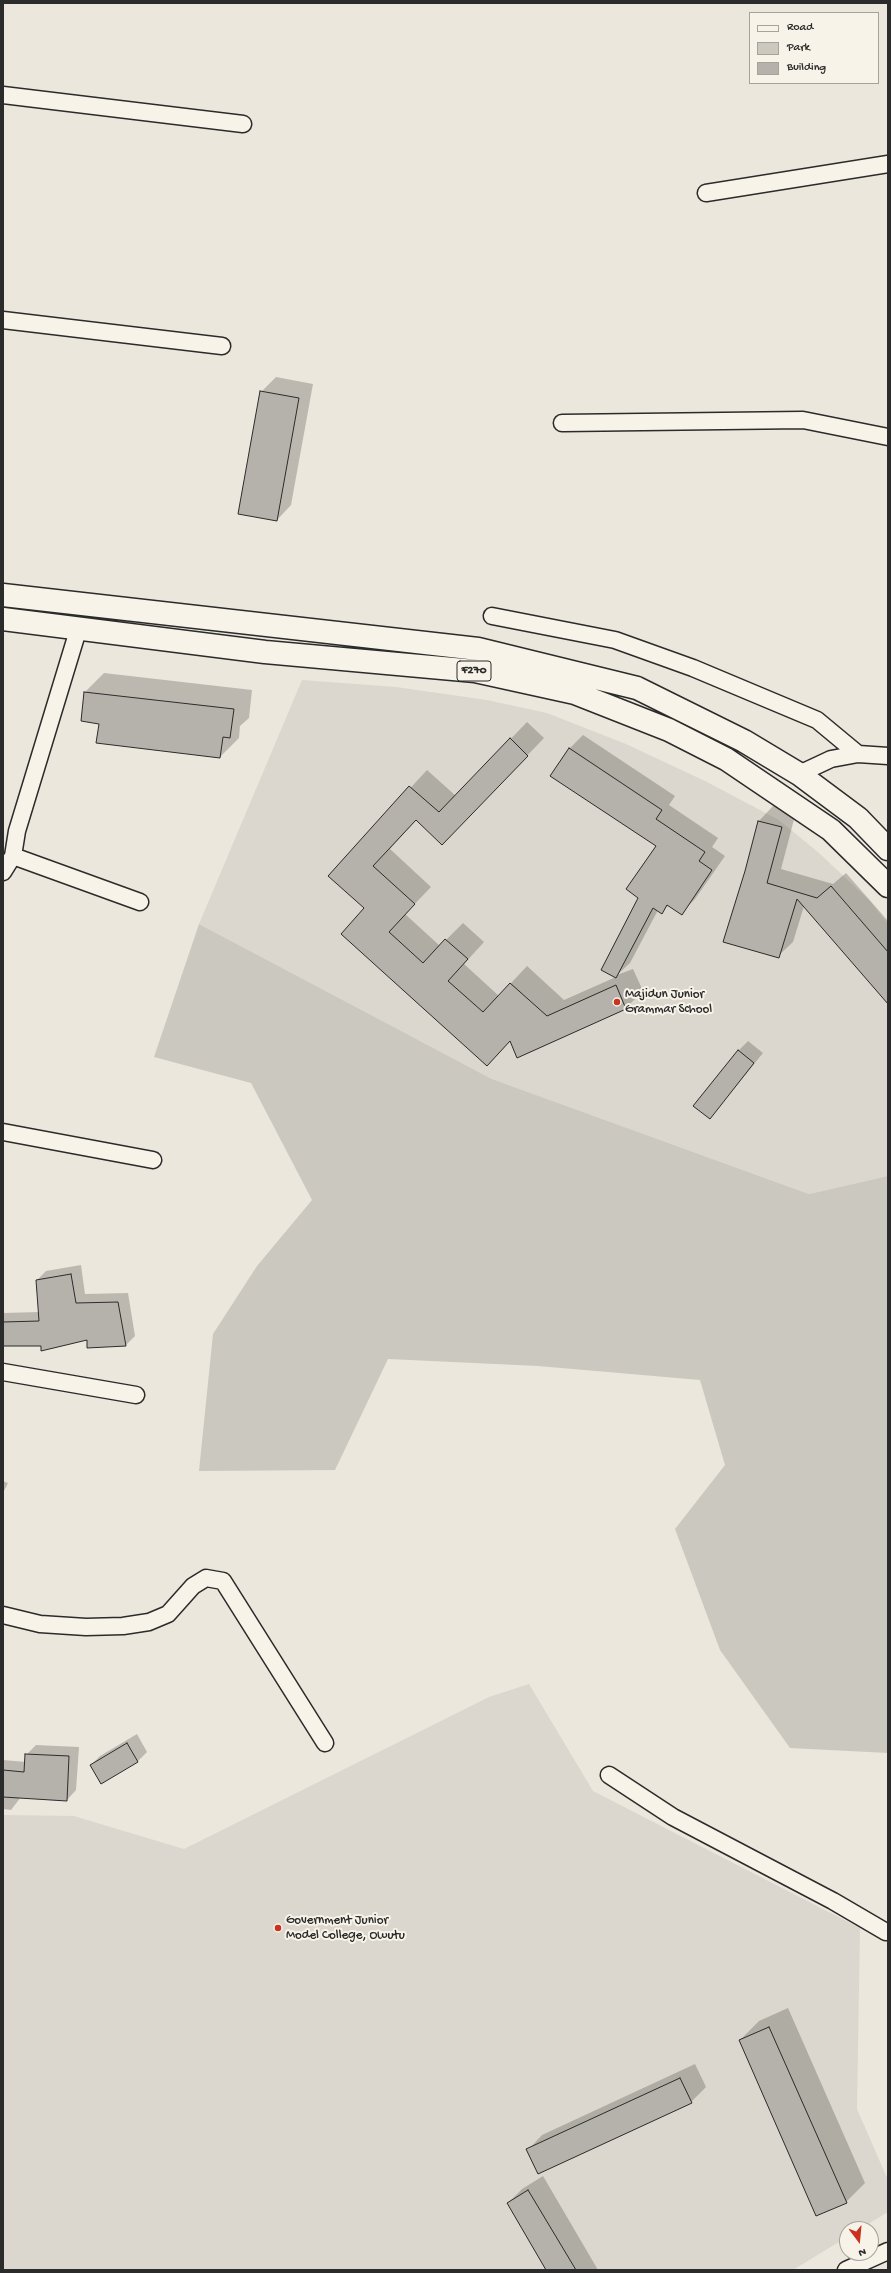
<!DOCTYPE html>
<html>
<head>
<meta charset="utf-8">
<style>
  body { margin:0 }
  #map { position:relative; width:891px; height:2273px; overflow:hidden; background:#ebe7dd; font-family:"Gochi Hand",sans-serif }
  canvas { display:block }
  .frame { position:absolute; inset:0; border:4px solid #2b2b2b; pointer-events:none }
  .legend { position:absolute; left:749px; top:12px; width:130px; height:72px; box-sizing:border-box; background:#f7f3e8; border:1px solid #a5a39c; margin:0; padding:5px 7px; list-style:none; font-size:12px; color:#2b2b2b }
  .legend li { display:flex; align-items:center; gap:8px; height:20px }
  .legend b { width:20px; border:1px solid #a5a39c }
  .north { position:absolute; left:839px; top:2221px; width:40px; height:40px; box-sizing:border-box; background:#f7f3e8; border:1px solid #a5a39c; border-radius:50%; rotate:164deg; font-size:11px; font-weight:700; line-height:16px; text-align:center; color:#2b2b2b }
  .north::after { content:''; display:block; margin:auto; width:14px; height:18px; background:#c8321e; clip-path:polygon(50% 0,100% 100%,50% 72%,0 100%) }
</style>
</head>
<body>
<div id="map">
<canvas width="891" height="2273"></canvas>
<div class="frame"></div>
<ul class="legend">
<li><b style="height:5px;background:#f7f3e8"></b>Road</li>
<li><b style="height:11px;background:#cbc8bf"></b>Park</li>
<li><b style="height:11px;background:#b5b2ab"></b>Building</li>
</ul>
<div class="north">N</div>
</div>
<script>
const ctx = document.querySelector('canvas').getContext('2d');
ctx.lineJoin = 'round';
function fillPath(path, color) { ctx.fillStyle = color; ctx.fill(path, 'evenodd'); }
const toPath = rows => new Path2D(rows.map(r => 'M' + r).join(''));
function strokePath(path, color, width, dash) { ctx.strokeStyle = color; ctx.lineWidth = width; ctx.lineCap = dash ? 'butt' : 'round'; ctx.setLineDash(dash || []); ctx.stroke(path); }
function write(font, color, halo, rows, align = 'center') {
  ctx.font = font + ' "Gochi Hand",sans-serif'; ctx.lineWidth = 4; ctx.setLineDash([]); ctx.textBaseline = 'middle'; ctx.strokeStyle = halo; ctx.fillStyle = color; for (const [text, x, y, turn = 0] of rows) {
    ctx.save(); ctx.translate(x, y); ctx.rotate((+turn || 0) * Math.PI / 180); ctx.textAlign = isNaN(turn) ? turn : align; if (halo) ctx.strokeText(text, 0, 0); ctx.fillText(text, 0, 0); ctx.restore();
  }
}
fillPath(toPath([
  [302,680,396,687,487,700,547,713,626,744,705,781,779,820,819,853,870,901,888,924,888,1176,809,1194,492,1079,199,924],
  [529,1684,593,1791,860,1928,857,2109,888,2180,888,2212,860,2229,847,2229,847,2237,793,2270,3,2270,3,1815,74,1816,184,1849,489,1697]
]), '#dbd7ce');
fillPath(toPath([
  [199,924,492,1079,809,1194,888,1176,888,1753,790,1748,720,1650,675,1529,725,1465,700,1380,538,1366,388,1359,335,1470,199,1471,213,1334,257,1266,312,1200,251,1083,154,1057]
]), '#cbc8bf');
fillPath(toPath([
  [276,377,313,384,291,505,277,520,261,392],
  [104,673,252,690,249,718,240,726,239,738,220,757,100,723,82,721,85,692],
  [527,722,544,738,459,827,417,819,390,849,431,887,405,914,440,946,463,923,484,942,464,964,499,996,527,966,564,1000,616,977,657,846,569,749,583,735,675,796,669,805,718,838,712,847,725,856,695,899,681,913,669,905,661,912,658,910,630,963,617,975,633,969,643,991,626,1008,518,1056,511,1040,487,1065,365,908,329,876,427,770,456,796],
  [773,806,796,812,781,869,833,884,846,873,888,921,888,1002,804,906,793,942,778,956,746,871,759,821],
  [748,1041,763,1053,710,1118,738,1051],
  [81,1265,85,1294,128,1293,135,1336,126,1345,88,1338,41,1345,3,1345,3,1313,39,1312,37,1280,46,1271],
  [3,1481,8,1483,3,1493],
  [137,1734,147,1752,138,1761,101,1783,91,1765,100,1756],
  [36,1745,79,1747,76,1790,67,1800,21,1797,11,1810,3,1809,3,1760,26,1762,26,1755],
  [788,2008,865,2183,846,2202,740,2040,759,2021],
  [695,2064,706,2087,691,2102,528,2150,542,2135],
  [543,2176,598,2270,547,2270,508,2203,522,2189]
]), '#0003');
const building = toPath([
  [260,391,299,398,277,521,238,514,260,391],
  [84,692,234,709,230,738,223,737,220,758,96,743,99,724,81,721,84,692],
  [510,738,528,756,442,845,416,820,373,866,415,904,389,932,423,963,445,939,468,959,448,981,483,1012,510,983,547,1016,616,985,626,1009,517,1058,510,1041,487,1066,341,934,364,908,328,876,409,786,439,812,510,738],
  [569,748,662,810,656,819,705,852,699,861,712,870,682,915,667,905,662,914,653,908,616,978,601,970,638,898,626,889,656,846,550,776,569,748],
  [758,821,782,827,767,883,817,898,831,886,888,952,888,1004,797,899,779,958,723,942,745,871,758,821],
  [738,1050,754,1063,710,1119,693,1106,738,1050],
  [71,1274,76,1303,118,1302,126,1346,87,1348,87,1340,41,1351,41,1346,3,1346,3,1322,39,1321,36,1280,71,1274],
  [127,1743,138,1762,101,1784,90,1765,127,1743],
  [25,1754,69,1756,67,1801,3,1797,3,1770,24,1772,25,1754],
  [769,2027,847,2203,816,2216,739,2040,769,2027],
  [680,2078,692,2103,538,2174,526,2149,680,2078],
  [528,2190,576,2270,546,2270,507,2203,528,2190]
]);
fillPath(building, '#b5b2ab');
strokePath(building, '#2b2b2b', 1);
const minor = toPath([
  [3,95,243,124],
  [706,193,888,164],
  [3,320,222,346],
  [562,423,803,420,888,437],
  [492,616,615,640,693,668,817,720,858,754],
  [799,774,831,759,858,754,888,756],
  [13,856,140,902],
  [3,872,13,856,17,831,79,627],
  [3,1132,153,1160],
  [3,1372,136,1395],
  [3,1615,40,1624,86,1627,123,1626,149,1622,168,1614,193,1586,206,1578,223,1581,325,1743],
  [609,1775,673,1817,833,1901,886,1932],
  [846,2270,888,2251]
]);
const primary = toPath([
  [3,595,478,649,637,688,744,741,799,774,858,818,888,849],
  [3,619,265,652,475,671,575,693,669,730,726,759,831,830,888,886]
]);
strokePath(minor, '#2b2b2b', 19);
strokePath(primary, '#2b2b2b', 25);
strokePath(minor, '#f7f3e8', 16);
strokePath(primary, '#f7f3e8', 22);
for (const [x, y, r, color] of [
  [617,1002,4,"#c8321e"],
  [278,1928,4,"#c8321e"]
]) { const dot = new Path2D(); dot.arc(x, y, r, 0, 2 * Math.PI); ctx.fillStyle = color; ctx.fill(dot); strokePath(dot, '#f7f3e8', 1.5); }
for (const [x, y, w] of [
  [474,671,34]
]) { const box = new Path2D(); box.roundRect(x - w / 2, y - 10, w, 20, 3); ctx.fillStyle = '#f7f3e8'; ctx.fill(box); strokePath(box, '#2b2b2b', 1); }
write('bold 12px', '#2b2b2b', null, [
  ["F270",474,671]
]);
write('13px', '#2b2b2b', '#f7f3e8', [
  ["Majidun Junior",625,995],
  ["Grammar School",625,1010],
  ["Government Junior",286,1921],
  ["Model College, Owutu",286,1936]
], 'left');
</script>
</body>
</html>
